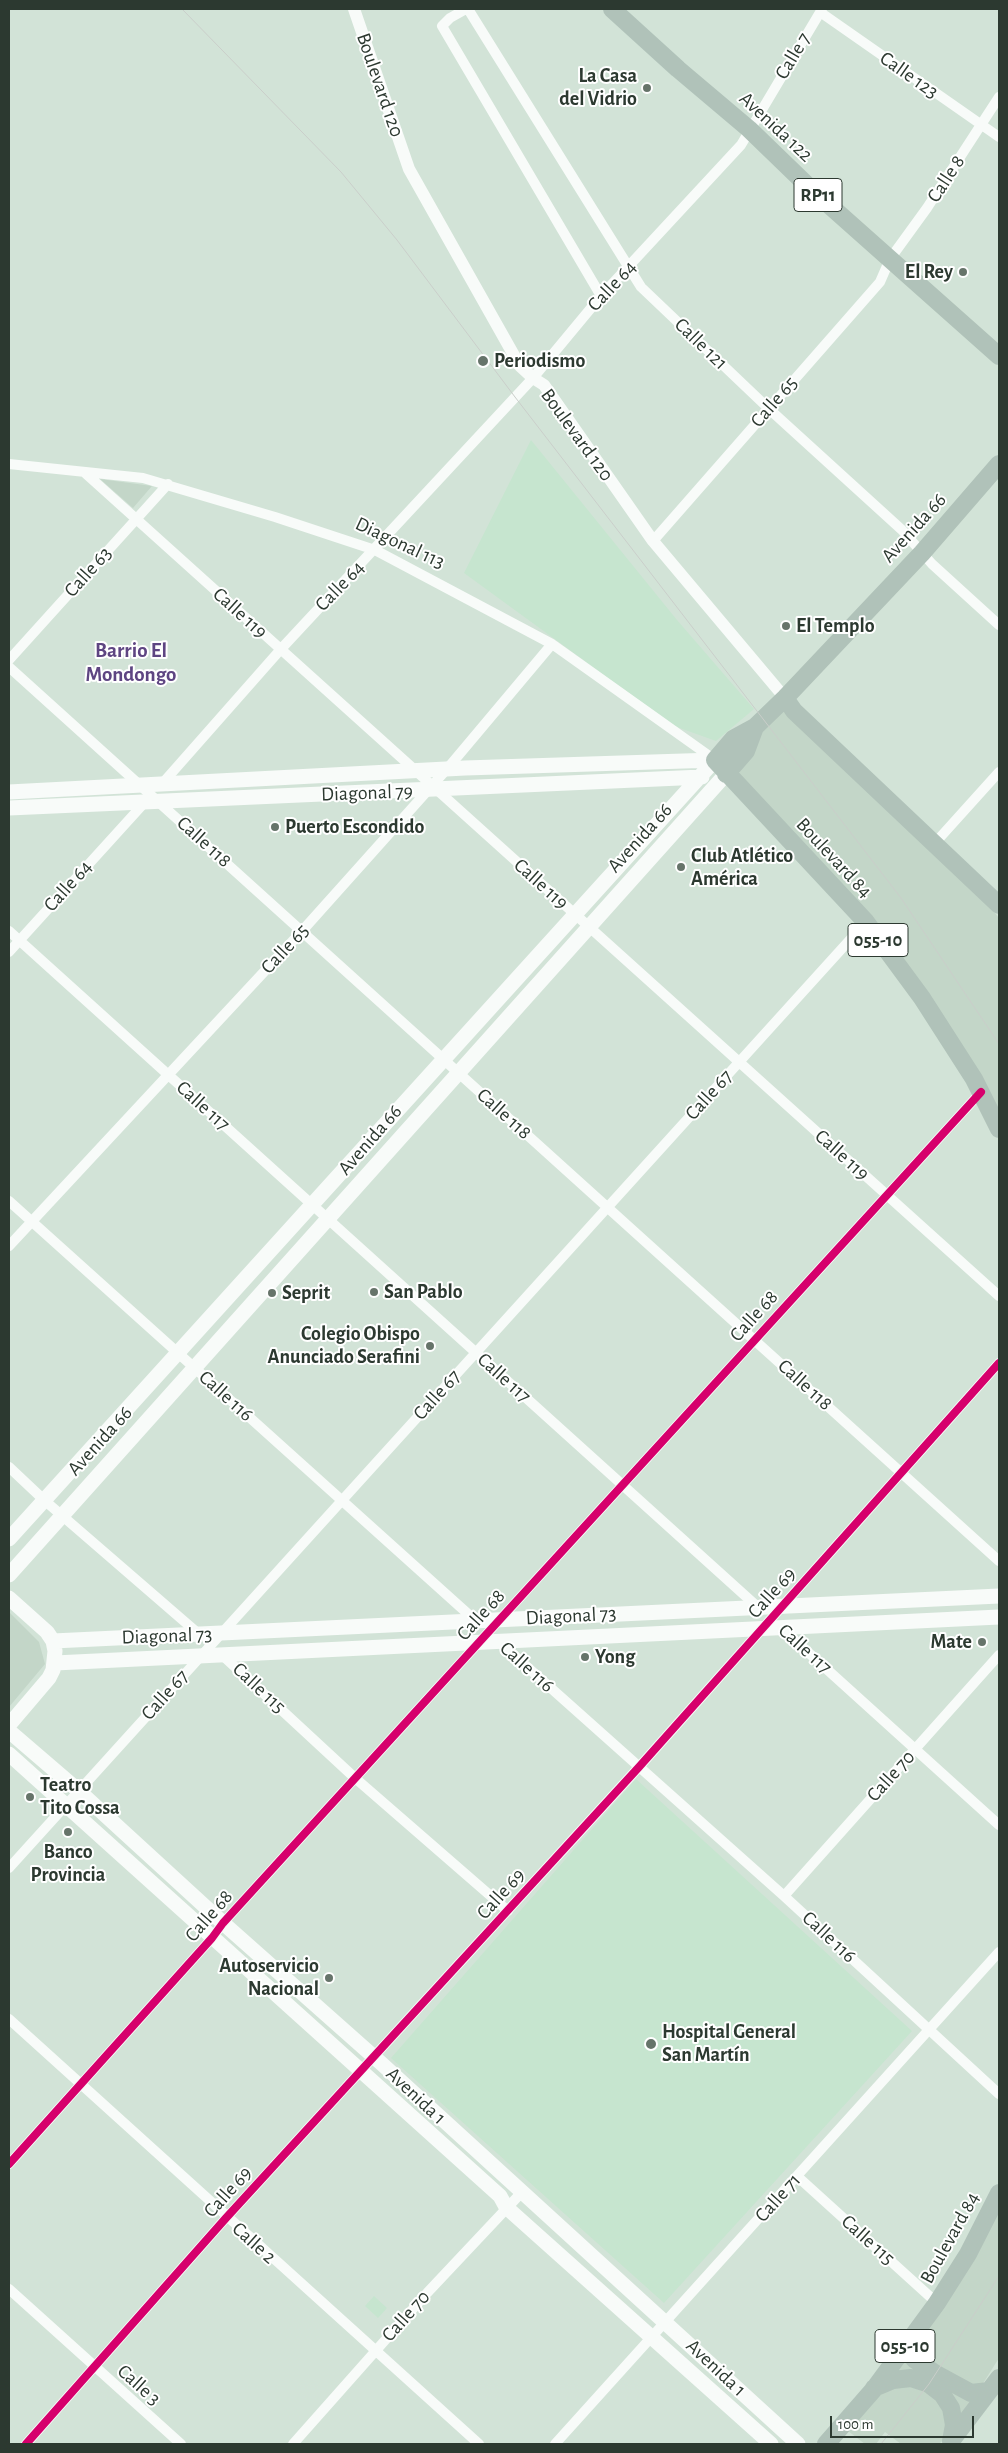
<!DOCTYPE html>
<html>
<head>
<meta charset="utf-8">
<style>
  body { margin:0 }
  #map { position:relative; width:1008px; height:2453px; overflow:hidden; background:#d2e3d7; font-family:"Alegreya Sans",sans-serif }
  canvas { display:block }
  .frame { position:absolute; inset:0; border:10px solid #2c3930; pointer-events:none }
  .scale { position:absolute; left:830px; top:2416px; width:144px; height:22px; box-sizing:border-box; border:2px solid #2c3930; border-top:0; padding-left:6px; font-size:15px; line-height:18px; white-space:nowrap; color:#2c3930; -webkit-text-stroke:4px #fff; paint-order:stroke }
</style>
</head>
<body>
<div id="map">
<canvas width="1008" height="2453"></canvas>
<div class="frame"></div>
<div class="scale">100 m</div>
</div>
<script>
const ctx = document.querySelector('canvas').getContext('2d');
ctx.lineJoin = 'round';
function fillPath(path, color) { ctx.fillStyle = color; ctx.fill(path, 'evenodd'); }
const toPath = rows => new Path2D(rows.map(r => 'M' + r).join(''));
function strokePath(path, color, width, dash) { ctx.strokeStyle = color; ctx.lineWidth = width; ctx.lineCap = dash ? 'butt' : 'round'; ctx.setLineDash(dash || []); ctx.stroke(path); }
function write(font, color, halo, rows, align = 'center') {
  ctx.font = font + ' "Alegreya Sans",sans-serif'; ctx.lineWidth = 4; ctx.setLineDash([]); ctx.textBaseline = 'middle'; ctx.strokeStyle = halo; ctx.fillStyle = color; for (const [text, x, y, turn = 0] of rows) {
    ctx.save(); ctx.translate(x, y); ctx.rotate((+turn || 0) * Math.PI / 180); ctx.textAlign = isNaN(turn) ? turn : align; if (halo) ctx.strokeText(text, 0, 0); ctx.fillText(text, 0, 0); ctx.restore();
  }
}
fillPath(toPath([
  [531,440,677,620,754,709,716,741,674,726,464,573],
  [636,1779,912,2031,664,2303,391,2058],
  [374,2296,387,2308,378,2318,365,2306]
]), '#c6e5cf');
fillPath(toPath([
  [100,479,152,486,133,508],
  [783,711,986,902,999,918,999,1114,987,1086,739,773,762,731],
  [9,1612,39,1642,45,1664,9,1707],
  [999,2207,999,2358,982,2385,976,2388,918,2357,916,2344],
  [907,2356,975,2396,960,2417,958,2405,893,2376],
  [906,2385,938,2397,948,2423,944,2439,939,2444,901,2444,885,2432,876,2444,865,2444,848,2431,875,2398,890,2389]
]), '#c3d6c8');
strokePath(toPath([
  [466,9,450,18,442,26,601,296],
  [468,9,641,287,768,408,902,530,932,564,999,625],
  [820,12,999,137],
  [9,464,143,478,275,517,375,550,552,644,715,760],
  [84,472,999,1296],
  [653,541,880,282,890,259,927,208,999,97],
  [9,660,168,484],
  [9,667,999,1561],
  [161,785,281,649,533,378,601,296,741,145,822,9],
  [935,843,999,772],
  [9,931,761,1610],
  [9,952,146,801],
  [9,1201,477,1622],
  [9,1246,302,931,447,769,552,644],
  [9,1467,44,1500,200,1635],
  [779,1626,999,1825],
  [497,1640,784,1896,999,2094],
  [220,1653,355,1778,508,1911],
  [9,1868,866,922],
  [784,1896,999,1655],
  [9,2019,479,2444],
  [9,2164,212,1938,223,1923,981,1092],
  [798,2177,937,2303],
  [9,2289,181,2444],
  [26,2444,226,2218,639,1767,999,1363],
  [293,2444,427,2293,523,2191],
  [555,2444,999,1952]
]), '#f8fbf9', 10);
strokePath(toPath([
  [354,9,409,169,520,366,533,378,544,385,653,541,785,698]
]), '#f8fbf9', 12);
strokePath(toPath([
  [9,792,465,768,715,760],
  [9,808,702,777],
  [9,1539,715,760],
  [9,1575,726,774],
  [9,1598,47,1632,53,1641,55,1651,53,1670,49,1678,9,1725],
  [53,1641,999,1596],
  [55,1663,999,1617],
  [9,1731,80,1792,223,1923,382,2064,798,2444],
  [9,1754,500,2196,506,2207,771,2444]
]), '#f8fbf9', 15);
strokePath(toPath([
  [612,9,678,69,749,129,810,188,999,356],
  [999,464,922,553,785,698,755,727,733,739,715,760,866,922,922,998,974,1079,999,1129],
  [785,698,794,711,999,905],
  [726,774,746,751,755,727],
  [909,2342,914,2359,936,2374,971,2393,989,2391],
  [874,2388,893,2380,911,2378,929,2384,942,2394,951,2408,954,2425,951,2441],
  [951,2441,999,2378],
  [826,2444,874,2389,937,2303,968,2254,999,2193]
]), '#b0c2b9', 18);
strokePath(toPath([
  [182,9,341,172,397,240,515,397,901,898,999,1044],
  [881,2444,929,2384,999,2276]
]), '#caceca', 1);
strokePath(toPath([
  [9,2164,212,1938,223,1923,981,1092],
  [26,2444,226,2218,639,1767,999,1363]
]), '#d6006c', 8);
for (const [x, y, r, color] of [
  [647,88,5,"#66746a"],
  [963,272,5,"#66746a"],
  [483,361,6,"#66746a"],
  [786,626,5,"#66746a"],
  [275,827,5,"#66746a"],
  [681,867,5,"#66746a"],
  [374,1292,5,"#66746a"],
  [272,1293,5,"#66746a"],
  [430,1346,5,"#66746a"],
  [982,1642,5,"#66746a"],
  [585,1657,5,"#66746a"],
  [30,1797,5,"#66746a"],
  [68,1832,5,"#66746a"],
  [329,1978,5,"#66746a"],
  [651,2044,6,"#66746a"]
]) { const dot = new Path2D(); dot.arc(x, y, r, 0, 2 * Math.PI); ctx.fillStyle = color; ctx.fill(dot); strokePath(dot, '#fff', 2); }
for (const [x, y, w] of [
  [818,195,48],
  [878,940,60],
  [905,2346,60]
]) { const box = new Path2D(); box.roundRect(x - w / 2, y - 16.5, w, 33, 4); ctx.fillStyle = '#fff'; ctx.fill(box); strokePath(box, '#2c3930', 1); }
write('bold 19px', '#2c3930', null, [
  ["RP11",818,195],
  ["055-10",878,940],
  ["055-10",905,2346]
]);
write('20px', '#2c3930', '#fff', [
  ["Calle 7",793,56,-59],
  ["Calle 123",909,75,35],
  ["Boulevard 120",380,85,71],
  ["Avenida 122",776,127,43],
  ["Calle 8",946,179,-57],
  ["Calle 64",612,286,-47],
  ["Calle 121",701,344,44],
  ["Calle 65",774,402,-49],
  ["Boulevard 120",577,435,54],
  ["Avenida 66",914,528,-48],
  ["Diagonal 113",400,543,25],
  ["Calle 63",88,572,-48],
  ["Calle 64",340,586,-46],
  ["Calle 119",240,613,42],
  ["Diagonal 79",367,793,-2],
  ["Avenida 66",640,838,-48],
  ["Calle 118",204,842,42],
  ["Boulevard 84",834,858,47],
  ["Calle 119",541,884,42],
  ["Calle 64",68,886,-48],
  ["Calle 65",285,949,-47],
  ["Calle 67",709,1095,-48],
  ["Calle 117",203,1106,42],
  ["Calle 118",504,1114,42],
  ["Avenida 66",370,1140,-49],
  ["Calle 119",842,1155,42],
  ["Calle 68",754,1316,-48],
  ["Calle 117",504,1378,42],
  ["Calle 118",805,1385,42],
  ["Calle 67",437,1395,-48],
  ["Calle 116",226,1396,42],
  ["Avenida 66",100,1441,-48],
  ["Calle 69",772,1593,-48],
  ["Calle 68",481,1615,-48],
  ["Diagonal 73",571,1616,-3],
  ["Diagonal 73",167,1636,-2],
  ["Calle 117",805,1649,42],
  ["Calle 116",527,1667,42],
  ["Calle 115",259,1688,43],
  ["Calle 67",165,1695,-48],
  ["Calle 70",891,1776,-48],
  ["Calle 69",501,1894,-48],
  ["Calle 68",209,1916,-49],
  ["Calle 116",829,1937,43],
  ["Avenida 1",416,2096,43],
  ["Calle 69",228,2192,-48],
  ["Calle 71",778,2198,-48],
  ["Boulevard 84",950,2238,-61],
  ["Calle 115",868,2240,42],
  ["Calle 2",254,2243,42],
  ["Calle 70",406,2316,-48],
  ["Avenida 1",716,2368,43],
  ["Calle 3",139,2385,42]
]);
write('bold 20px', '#2c3930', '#fff', [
  ["La Casa",637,76,"right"],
  ["del Vidrio",637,99,"right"],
  ["El Rey",953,272,"right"],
  ["Periodismo",494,361],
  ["El Templo",796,626],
  ["Puerto Escondido",285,827],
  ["Club Atlético",691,856],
  ["América",691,879],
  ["San Pablo",384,1292],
  ["Seprit",282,1293],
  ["Colegio Obispo",420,1334,"right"],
  ["Anunciado Serafini",420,1357,"right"],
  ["Mate",972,1642,"right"],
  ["Yong",595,1657],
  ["Teatro",40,1785],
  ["Tito Cossa",40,1808],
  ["Banco",68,1852,"center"],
  ["Provincia",68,1875,"center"],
  ["Autoservicio",319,1966,"right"],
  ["Nacional",319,1989,"right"],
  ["Hospital General",662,2032],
  ["San Martín",662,2055]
], 'left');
write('bold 21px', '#5e4582', '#fff', [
  ["Barrio El",131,651],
  ["Mondongo",131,675]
]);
</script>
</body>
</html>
